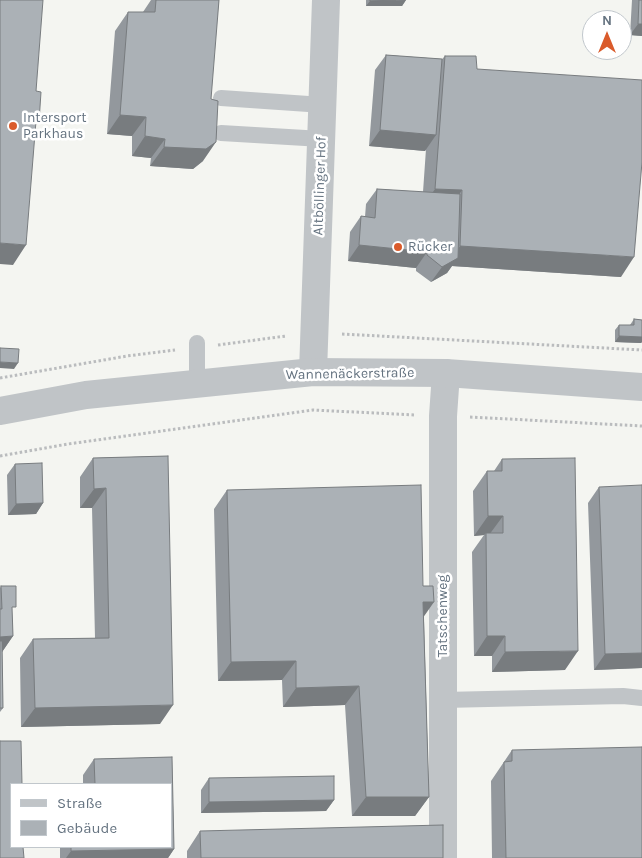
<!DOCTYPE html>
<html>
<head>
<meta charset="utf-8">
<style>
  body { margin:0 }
  #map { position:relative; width:642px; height:858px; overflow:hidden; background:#f4f5f1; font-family:Karla,sans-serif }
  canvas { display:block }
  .legend { position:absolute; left:10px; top:783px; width:162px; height:65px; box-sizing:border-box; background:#fff; border:1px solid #c1c7cc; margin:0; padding:6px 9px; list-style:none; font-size:15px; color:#657380 }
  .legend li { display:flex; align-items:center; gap:10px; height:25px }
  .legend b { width:25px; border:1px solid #c1c7cc }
  .north { position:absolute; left:582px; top:10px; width:50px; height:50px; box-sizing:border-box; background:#fff; border:1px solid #c1c7cc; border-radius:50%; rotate:0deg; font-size:14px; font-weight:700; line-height:20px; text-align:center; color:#657380 }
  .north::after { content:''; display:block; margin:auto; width:18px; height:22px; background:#da5b2b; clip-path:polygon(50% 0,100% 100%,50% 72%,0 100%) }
</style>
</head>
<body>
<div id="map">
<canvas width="642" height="858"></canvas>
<ul class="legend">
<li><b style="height:6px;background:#c0c4c7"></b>Straße</li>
<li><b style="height:14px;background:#abb1b6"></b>Gebäude</li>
</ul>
<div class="north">N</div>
</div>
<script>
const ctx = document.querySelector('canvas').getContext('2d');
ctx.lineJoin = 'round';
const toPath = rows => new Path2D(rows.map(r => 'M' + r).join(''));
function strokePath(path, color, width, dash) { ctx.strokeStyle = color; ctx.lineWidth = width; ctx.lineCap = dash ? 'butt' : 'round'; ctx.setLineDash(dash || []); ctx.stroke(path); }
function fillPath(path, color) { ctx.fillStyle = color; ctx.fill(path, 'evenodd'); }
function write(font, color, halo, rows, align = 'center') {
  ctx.font = font + ' Karla,sans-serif'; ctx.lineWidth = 5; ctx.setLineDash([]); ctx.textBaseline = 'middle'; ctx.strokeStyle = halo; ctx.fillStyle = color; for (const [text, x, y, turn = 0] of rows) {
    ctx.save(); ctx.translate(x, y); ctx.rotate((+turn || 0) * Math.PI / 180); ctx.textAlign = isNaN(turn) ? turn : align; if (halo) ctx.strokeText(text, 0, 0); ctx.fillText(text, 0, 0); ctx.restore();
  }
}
strokePath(toPath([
  [342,334,642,350],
  [218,345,286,336],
  [0,378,127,356,175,350],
  [470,417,642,426],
  [0,456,68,444,313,410,416,415]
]), '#babcbe', 3, [2.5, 2.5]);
strokePath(toPath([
  [221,98,323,105],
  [221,133,322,139],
  [197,343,197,383],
  [443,700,623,696,642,698]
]), '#c0c4c7', 16);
strokePath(toPath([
  [313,372,326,0],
  [443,858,443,416,446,373]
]), '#c0c4c7', 28);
strokePath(toPath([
  [0,411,86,395,313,372,446,373,642,387]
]), '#c0c4c7', 28);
fillPath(toPath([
  [151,0,219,0,203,161,193,169,150,166,151,158,132,156,132,136,107,134,115,31,128,12,143,12],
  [366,0,406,0,402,6,366,6],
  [632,0,642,0,642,36,630,35],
  [386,55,442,59,445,56,477,69,621,277,452,266,447,273,431,282,416,271,416,268,348,261,350,232,361,216,365,217,366,204,377,189,423,192,426,149,425,151,369,146,375,70],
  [634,319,642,320,642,342,641,343,615,342,615,330,619,325,630,325],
  [168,456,160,724,21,727,20,658,33,639,95,638,92,508,80,508,80,477,93,458],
  [502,459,565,670,492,672,492,656,474,656,472,552,484,535,474,536,473,491,487,471,494,471],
  [15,464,43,503,36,514,8,515,7,475],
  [599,487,642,668,594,670,588,503],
  [227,490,423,586,429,797,415,816,352,816,345,705,283,707,282,680,218,681,214,509],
  [1,586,12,612,13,636,2,652,3,708,0,712,0,588],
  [512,750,642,858,492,858,491,781],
  [172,757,174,849,168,858,60,858,60,847,171,847,171,784,83,784,83,775,94,759],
  [209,778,334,800,326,811,201,813,201,790],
  [200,831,443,858,187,858,187,851]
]), '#93989d');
fillPath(toPath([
  [406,0,402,6,366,6,370,1],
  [638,24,642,24,642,36,630,35],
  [120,115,146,117,132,136,107,134],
  [380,130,436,135,425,151,369,146],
  [145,136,165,139,151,158,132,156],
  [216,142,203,161,193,169,150,166,164,147],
  [435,189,462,190,449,210,422,208],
  [0,243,26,245,13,265,0,264],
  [359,245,427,252,416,268,348,261],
  [460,246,634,257,621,277,452,266,447,273,431,282,442,267,448,263],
  [619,336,642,337,642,342,641,343,615,342],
  [0,362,18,363,14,369,0,368],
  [106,488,92,508,80,508,94,489],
  [43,503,36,514,8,515,16,504],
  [488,516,503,516,489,535,486,533,484,535,474,536],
  [423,602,434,602,420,622],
  [13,636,0,655,0,637],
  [487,636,505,636,492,656,474,656],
  [578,651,565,670,492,672,505,652],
  [642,653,642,668,594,670,605,654],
  [296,661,282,680,218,681,231,662],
  [359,686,345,705,283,707,296,688],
  [173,705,160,724,21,727,35,708],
  [366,797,429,797,415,816,352,816],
  [334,800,326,811,201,813,209,802],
  [174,849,168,858,66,858,71,851]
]), '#787c7f');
const building = toPath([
  [0,0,43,0,36,91,41,92,39,122,36,121,26,245,0,243,0,0],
  [156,0,219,0,211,99,218,101,216,142,206,149,164,147,165,139,145,136,146,117,120,115,128,12,155,12,156,0],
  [370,0,396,0,370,1,370,0],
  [639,0,642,0,642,24,638,24,639,0],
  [386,55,442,59,436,135,380,130,386,55],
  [445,56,476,56,477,69,642,80,642,162,634,257,460,246,462,190,435,189,445,56],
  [377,189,460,194,458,258,442,267,427,255,427,252,359,245,361,216,375,218,377,189],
  [634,319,642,320,642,337,619,336,619,325,634,325,634,319],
  [0,348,19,349,18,363,0,362,0,348],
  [168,456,173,705,35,708,33,639,109,638,106,488,94,489,93,458,168,456],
  [575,458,578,651,505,652,505,636,487,636,486,533,503,533,503,516,488,516,487,471,502,471,502,459,575,458],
  [42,463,43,503,16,504,15,464,42,463],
  [421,485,423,586,433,586,434,602,423,602,429,797,366,797,359,686,296,688,296,661,231,662,227,490,421,485],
  [642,485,642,653,605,654,599,487,642,485],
  [1,586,16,586,16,607,12,607,13,636,0,637,0,609,2,609,1,586],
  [0,641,2,641,3,708,0,708,0,641],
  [0,741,21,741,22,784,11,784,11,847,23,847,24,858,0,858,0,741],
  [642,747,642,858,506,858,504,762,512,761,512,750,642,747],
  [172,757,174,849,71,851,71,847,171,847,171,784,95,784,94,759,172,757],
  [334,776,334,800,209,802,209,778,334,776],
  [443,825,443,858,201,858,200,831,443,825]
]);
fillPath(building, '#abb1b6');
strokePath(building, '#787c7f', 1);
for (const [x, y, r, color] of [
  [13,126,5,"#da5b2b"],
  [398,247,5,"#da5b2b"]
]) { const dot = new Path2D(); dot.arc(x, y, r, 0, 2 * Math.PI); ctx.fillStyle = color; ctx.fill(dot); strokePath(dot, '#fff', 2); }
write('14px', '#657380', '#fff', [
  ["Intersport",23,118],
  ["Parkhaus",23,134],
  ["Rücker",408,247]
], 'left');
write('14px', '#657380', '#fff', [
  ["Altböllinger Hof",320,186,-88],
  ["Wannenäckerstraße",350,374,-1],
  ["Tatschenweg",443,616,-90]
]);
</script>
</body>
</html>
